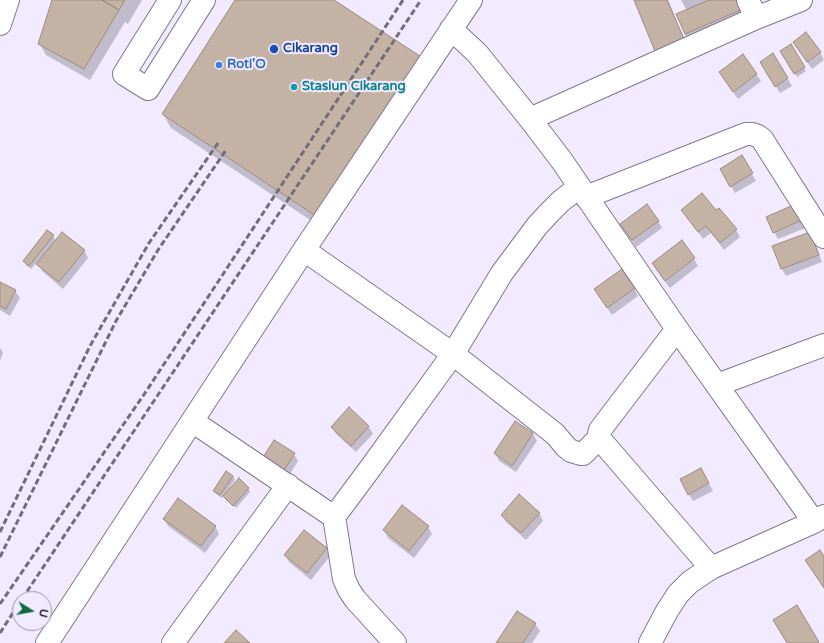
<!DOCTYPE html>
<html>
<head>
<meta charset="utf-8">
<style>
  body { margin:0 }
  #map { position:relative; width:824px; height:643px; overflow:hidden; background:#f2ebff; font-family:"Varela Round",sans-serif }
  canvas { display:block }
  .north { position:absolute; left:12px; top:591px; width:40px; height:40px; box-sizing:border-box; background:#f2ebff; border:1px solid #9a94a3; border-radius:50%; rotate:101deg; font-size:11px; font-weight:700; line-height:16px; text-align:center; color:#151219 }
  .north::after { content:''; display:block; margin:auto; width:14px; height:18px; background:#0c6c40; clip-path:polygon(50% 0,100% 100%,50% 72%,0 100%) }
</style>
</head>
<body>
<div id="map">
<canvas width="824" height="643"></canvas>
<div class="north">U</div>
</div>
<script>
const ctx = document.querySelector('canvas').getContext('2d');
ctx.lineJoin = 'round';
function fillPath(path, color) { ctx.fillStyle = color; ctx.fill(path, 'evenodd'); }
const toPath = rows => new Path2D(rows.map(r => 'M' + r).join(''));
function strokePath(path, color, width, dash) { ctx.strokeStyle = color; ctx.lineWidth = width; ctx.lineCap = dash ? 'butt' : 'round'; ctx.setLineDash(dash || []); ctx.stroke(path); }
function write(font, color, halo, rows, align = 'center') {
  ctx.font = font + ' "Varela Round",sans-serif'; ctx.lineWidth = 4; ctx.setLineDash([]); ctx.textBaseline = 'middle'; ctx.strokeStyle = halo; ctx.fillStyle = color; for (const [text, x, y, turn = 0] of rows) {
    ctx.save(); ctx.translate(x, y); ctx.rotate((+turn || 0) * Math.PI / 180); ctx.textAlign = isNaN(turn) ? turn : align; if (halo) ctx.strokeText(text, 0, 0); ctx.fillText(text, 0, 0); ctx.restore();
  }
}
fillPath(toPath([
  [53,0,142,0,128,24,125,22,90,80,46,55,39,43],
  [237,0,332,0,433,75,330,233,171,128,163,114],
  [635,0,668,0,689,50,663,61,656,50],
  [681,0,739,0,746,16,690,41,685,34,687,11],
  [790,46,806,71,797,77,781,52],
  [798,49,820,52,824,60,812,69],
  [773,55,792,86,780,93,761,62],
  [720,72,756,74,761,81,738,99,724,79],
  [742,157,756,181,735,193,721,169],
  [797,204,808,227,778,239,774,232],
  [682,210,716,212,736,230,740,237,724,250,711,233,703,239,687,217],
  [658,221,662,228,636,247,625,231],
  [53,236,56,241,84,250,88,258,63,289,42,271,37,262,31,269,26,265,24,261],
  [814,240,822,262,786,276,782,269,773,247],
  [681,242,694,259,698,266,670,288,657,271,653,263],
  [0,283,15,291,20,298,10,316,0,310],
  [634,288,638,296,612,315,595,290],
  [0,348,3,352,0,361],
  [349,409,369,427,373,434,356,452,336,434,332,427],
  [515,422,533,434,537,441,516,472,499,461,495,453],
  [294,454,298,461,285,482,266,469],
  [233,476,235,480,227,491,228,492,248,488,250,492,236,508,226,500,224,496,222,498,216,494,214,491],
  [705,476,713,491,693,501,689,494],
  [539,513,543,521,526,540,506,522,502,515],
  [164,519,215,526,219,534,205,553,168,526],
  [428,527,432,534,414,558,388,538,384,530],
  [326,548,330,556,311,580,289,562,285,555],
  [535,624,540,631,532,643,498,643]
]), '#0003');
const building = toPath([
  [52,0,102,0,119,10,84,69,38,44,52,0],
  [102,0,125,0,119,10,102,0],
  [235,0,334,0,426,60,322,220,162,114,235,0],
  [634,0,667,0,684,39,655,51,634,0],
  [709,0,739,0,743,9,685,34,676,14,709,0],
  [806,32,821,52,807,62,793,42,806,32],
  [791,44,805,67,794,74,780,51,791,44],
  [773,53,788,78,775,87,760,62,773,53],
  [743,54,757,74,733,92,719,72,743,54],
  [742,155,753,173,730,187,720,169,742,155],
  [702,193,716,210,719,208,737,229,720,243,706,226,698,232,681,210,702,193],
  [798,203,804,219,773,233,766,217,798,203],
  [647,204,659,221,632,240,620,224,647,204],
  [47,230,54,235,29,266,23,261,47,230],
  [62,232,85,250,59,282,36,264,62,232],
  [810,232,819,255,781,269,772,246,810,232],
  [682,240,695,258,665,281,652,263,682,240],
  [622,269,635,288,607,308,594,289,622,269],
  [0,282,16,290,6,309,0,306,0,282],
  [349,407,369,426,351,446,331,427,349,407],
  [515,421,533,433,512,466,494,453,515,421],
  [274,440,295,453,281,475,260,462,274,440],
  [701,468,709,483,688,495,680,479,701,468],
  [226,471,233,476,220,495,213,491,226,471],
  [239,478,249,488,233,506,223,496,239,478],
  [519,494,540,513,521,533,501,515,519,494],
  [178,498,216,526,201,546,163,519,178,498],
  [402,505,429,526,409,551,383,530,402,505],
  [304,530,327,548,307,573,284,555,304,530],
  [820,550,824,556,824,588,805,560,820,550],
  [797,605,819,642,817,643,787,643,773,620,797,605],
  [517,611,536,623,523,643,496,643,517,611],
  [236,630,250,643,224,643,236,630]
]);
fillPath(building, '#c4b2a5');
strokePath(building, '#9d8b7f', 1);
const minor = toPath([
  [170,0,124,74,148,89,204,0],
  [748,0,756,18],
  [451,29,477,53,530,119,562,161,677,329,814,522],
  [530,119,756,18,801,0],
  [586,197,746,134,752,134,758,136,762,139,824,237],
  [304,250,453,354,555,434,566,447,571,451,581,454,583,454,599,438],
  [677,329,600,430,599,434,599,438,711,568],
  [717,385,824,345],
  [192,421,334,517,344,579,349,590,355,599,395,643],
  [334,517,369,470,453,354,502,273,537,226,549,213,561,201,579,187],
  [47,643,304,250,471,0],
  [173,643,288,485],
  [650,643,667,611,678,594,690,582,711,568,814,522,824,516]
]);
const highway = toPath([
  [0,24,8,0]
]);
strokePath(minor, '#80798b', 24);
strokePath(highway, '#80798b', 24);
strokePath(minor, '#fff', 22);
strokePath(highway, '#fff', 22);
strokePath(toPath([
  [0,532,90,346,149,243,218,143],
  [0,557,116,321,158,250,226,150],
  [22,599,421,0],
  [0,604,145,393,403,0],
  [0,633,20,602]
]), '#726d7a', 3, [6, 3]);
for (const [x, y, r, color] of [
  [274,49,5,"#1a4fb4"],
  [219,65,4,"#3f7fe0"],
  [294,87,4,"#0f9aa8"]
]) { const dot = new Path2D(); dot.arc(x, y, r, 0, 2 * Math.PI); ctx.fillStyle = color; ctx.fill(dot); strokePath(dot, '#f2ebff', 1.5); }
write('bold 13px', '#164399', '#f2ebff', [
  ["Cikarang",283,49]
], 'left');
write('bold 13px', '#366cbe', '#f2ebff', [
  ["Roti'O",227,65]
], 'left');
write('bold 13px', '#0d838f', '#f2ebff', [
  ["Stasiun Cikarang",302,87]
], 'left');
</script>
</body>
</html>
